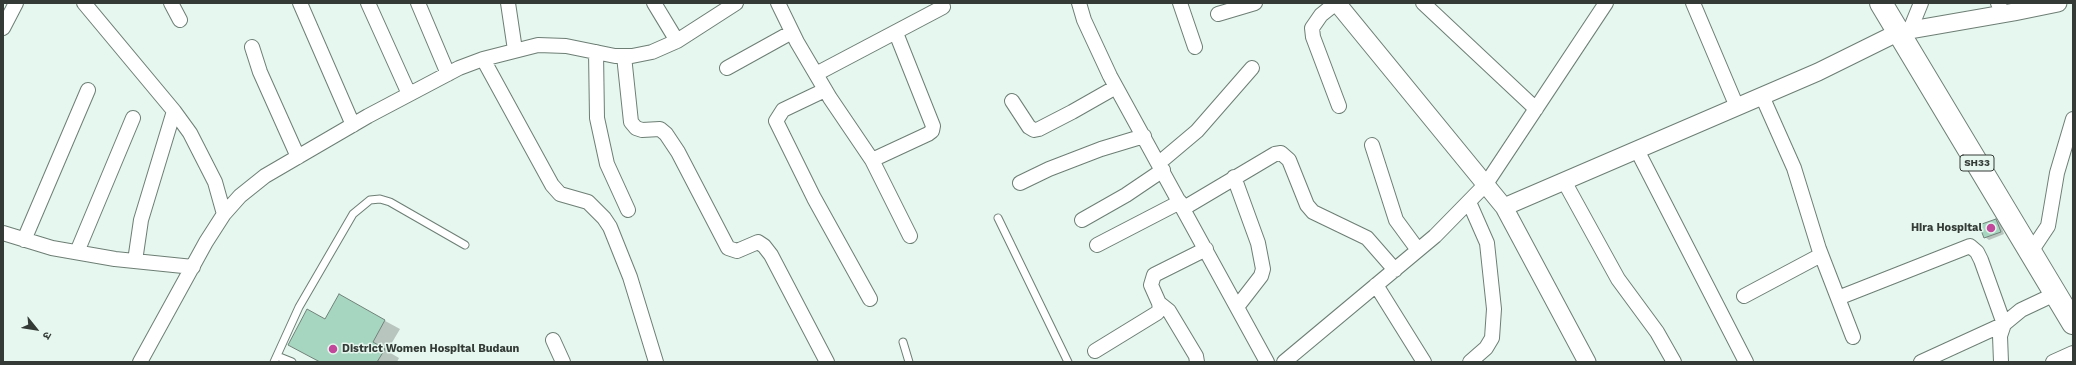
<!DOCTYPE html>
<html>
<head>
<meta charset="utf-8">
<style>
  body { margin:0 }
  #map { position:relative; width:2076px; height:365px; overflow:hidden; background:#e5f7ee; font-family:"Work Sans","Noto Sans Devanagari",sans-serif }
  canvas { display:block }
  .frame { position:absolute; inset:0; border:4px solid #343b37; pointer-events:none }
  .north { position:absolute; left:16px; top:309px; width:40px; height:40px; -webkit-text-stroke:3px #e5f7ee; paint-order:stroke; rotate:120deg; font-size:11px; font-weight:700; line-height:16px; text-align:center; color:#343b37 }
  .north::after { content:''; display:block; margin:auto; width:14px; height:18px; background:#343b37; clip-path:polygon(50% 0,100% 100%,50% 72%,0 100%) }
</style>
</head>
<body>
<div id="map">
<canvas width="2076" height="365"></canvas>
<div class="frame"></div>
<div class="north">उ</div>
</div>
<script>
const ctx = document.querySelector('canvas').getContext('2d');
ctx.lineJoin = 'round';
function fillPath(path, color) { ctx.fillStyle = color; ctx.fill(path, 'evenodd'); }
const toPath = rows => new Path2D(rows.map(r => 'M' + r).join(''));
function strokePath(path, color, width, dash) { ctx.strokeStyle = color; ctx.lineWidth = width; ctx.lineCap = dash ? 'butt' : 'round'; ctx.setLineDash(dash || []); ctx.stroke(path); }
function write(font, color, halo, rows, align = 'center') {
  ctx.font = font + ' "Work Sans",sans-serif'; ctx.lineWidth = 3; ctx.setLineDash([]); ctx.textBaseline = 'middle'; ctx.strokeStyle = halo; ctx.fillStyle = color; for (const [text, x, y, turn = 0] of rows) {
    ctx.save(); ctx.translate(x, y); ctx.rotate((+turn || 0) * Math.PI / 180); ctx.textAlign = isNaN(turn) ? turn : align; if (halo) ctx.strokeText(text, 0, 0); ctx.fillText(text, 0, 0); ctx.restore();
  }
}
fillPath(toPath([
  [1996,220,2000,222,2004,234,1989,240,1985,237],
  [339,296,400,329,387,351,399,358,397,362,321,362]
]), '#0003');
const building = toPath([
  [1996,219,2001,232,1984,238,1979,225,1996,219],
  [339,294,385,320,373,342,385,349,377,362,320,362,288,345,307,309,325,319,339,294]
]);
fillPath(building, '#a7d6c0');
strokePath(building, '#71827a', 1);
const service = toPath([
  [998,218,1068,362],
  [903,342,909,362],
  [277,356,292,362],
  [274,362,299,307,353,214,370,200,380,199,390,202,465,245]
]);
const minor = toPath([
  [84,3,174,111,190,133,215,182,224,214],
  [171,3,180,20],
  [300,3,353,125],
  [368,3,409,94],
  [418,3,448,74],
  [508,3,515,50],
  [654,3,677,41],
  [778,3,797,42,830,98,872,160,910,236],
  [1079,3,1084,20,1110,76,1267,362],
  [1180,3,1195,47],
  [1336,3,1321,15,1312,28,1313,37,1339,106],
  [1423,3,1536,109],
  [1693,3,1737,107],
  [1998,3,2003,14],
  [1218,14,1255,3],
  [3,28,16,3],
  [1910,30,1921,3],
  [252,47,260,72,298,157],
  [596,52,597,118,607,164,628,210],
  [624,56,631,122,636,128,642,130,660,129,666,134,678,152,728,248,737,251,758,242,764,246,771,255,827,362],
  [483,59,552,185,560,194,588,202,604,218,610,227,630,277,656,362],
  [727,68,792,32],
  [816,74,943,7],
  [825,90,783,110,776,121,814,198,870,299],
  [1762,96,1794,168,1819,249,1853,337],
  [1012,101,1029,127,1034,130,1039,129,1072,112,1116,87],
  [1372,145,1396,220,1418,250],
  [1637,150,1746,362],
  [872,160,928,134,932,131,933,126,896,33],
  [1159,163,1197,131,1252,68],
  [1234,177,1258,243,1263,269,1261,276,1237,307],
  [1564,181,1618,279,1657,332,1674,362],
  [1020,183,1049,169,1101,149,1144,136],
  [1469,202,1487,243,1494,309,1492,338,1486,348,1470,362],
  [1184,208,1275,154,1281,153,1289,160,1307,205,1313,212,1367,238,1395,270],
  [1082,220,1126,195,1163,170],
  [3,233,52,248,115,259,193,267],
  [24,240,88,90],
  [1097,245,1180,202],
  [77,252,133,118],
  [2030,253,2048,226,2057,173,2073,119],
  [135,261,141,220,174,111],
  [1376,285,1424,362],
  [1744,296,1821,255],
  [1838,298,1970,246,1977,252,1981,260,2004,324,1921,362],
  [1159,303,1169,311,1196,356,1197,362],
  [553,340,563,362],
  [1095,351,1157,313,1160,309,1159,303,1151,285,1154,275,1206,249],
  [140,362,206,242,224,214,240,196,265,176,368,116,459,68,483,59,538,45,566,46,615,56,632,56,652,52,677,41,736,3],
  [1284,362,1435,236,1486,184,1606,3],
  [2001,362,2000,336,2004,324,2021,310,2055,294],
  [2053,362,2073,353]
]);
const tertiary = toPath([
  [1337,3,1504,207,1587,362],
  [1504,207,1818,72,1899,32,2014,12,2058,3]
]);
const primary = toPath([
  [1881,3,2073,323]
]);
strokePath(service, '#6d7e75', 9);
strokePath(minor, '#6d7e75', 16);
strokePath(tertiary, '#6d7e75', 19);
strokePath(primary, '#6d7e75', 24);
strokePath(service, '#fff', 7);
strokePath(minor, '#fff', 14);
strokePath(tertiary, '#fff', 17);
strokePath(primary, '#fff', 22);
for (const [x, y, r, color] of [
  [1991,228,5,"#c2489b"],
  [333,349,5,"#c2489b"]
]) { const dot = new Path2D(); dot.arc(x, y, r, 0, 2 * Math.PI); ctx.fillStyle = color; ctx.fill(dot); strokePath(dot, '#e5f7ee', 1.5); }
for (const [x, y, w] of [
  [1977,163,34]
]) { const box = new Path2D(); box.roundRect(x - w / 2, y - 8, w, 16, 3); ctx.fillStyle = '#e5f7ee'; ctx.fill(box); strokePath(box, '#343b37', 1); }
write('bold 10px', '#343b37', null, [
  ["SH33",1977,163]
]);
write('bold 11px', '#343b37', '#e5f7ee', [
  ["Hira Hospital",1982,228],
  ["District Women Hospital Budaun",342,349,"left"]
], 'right');
</script>
</body>
</html>
